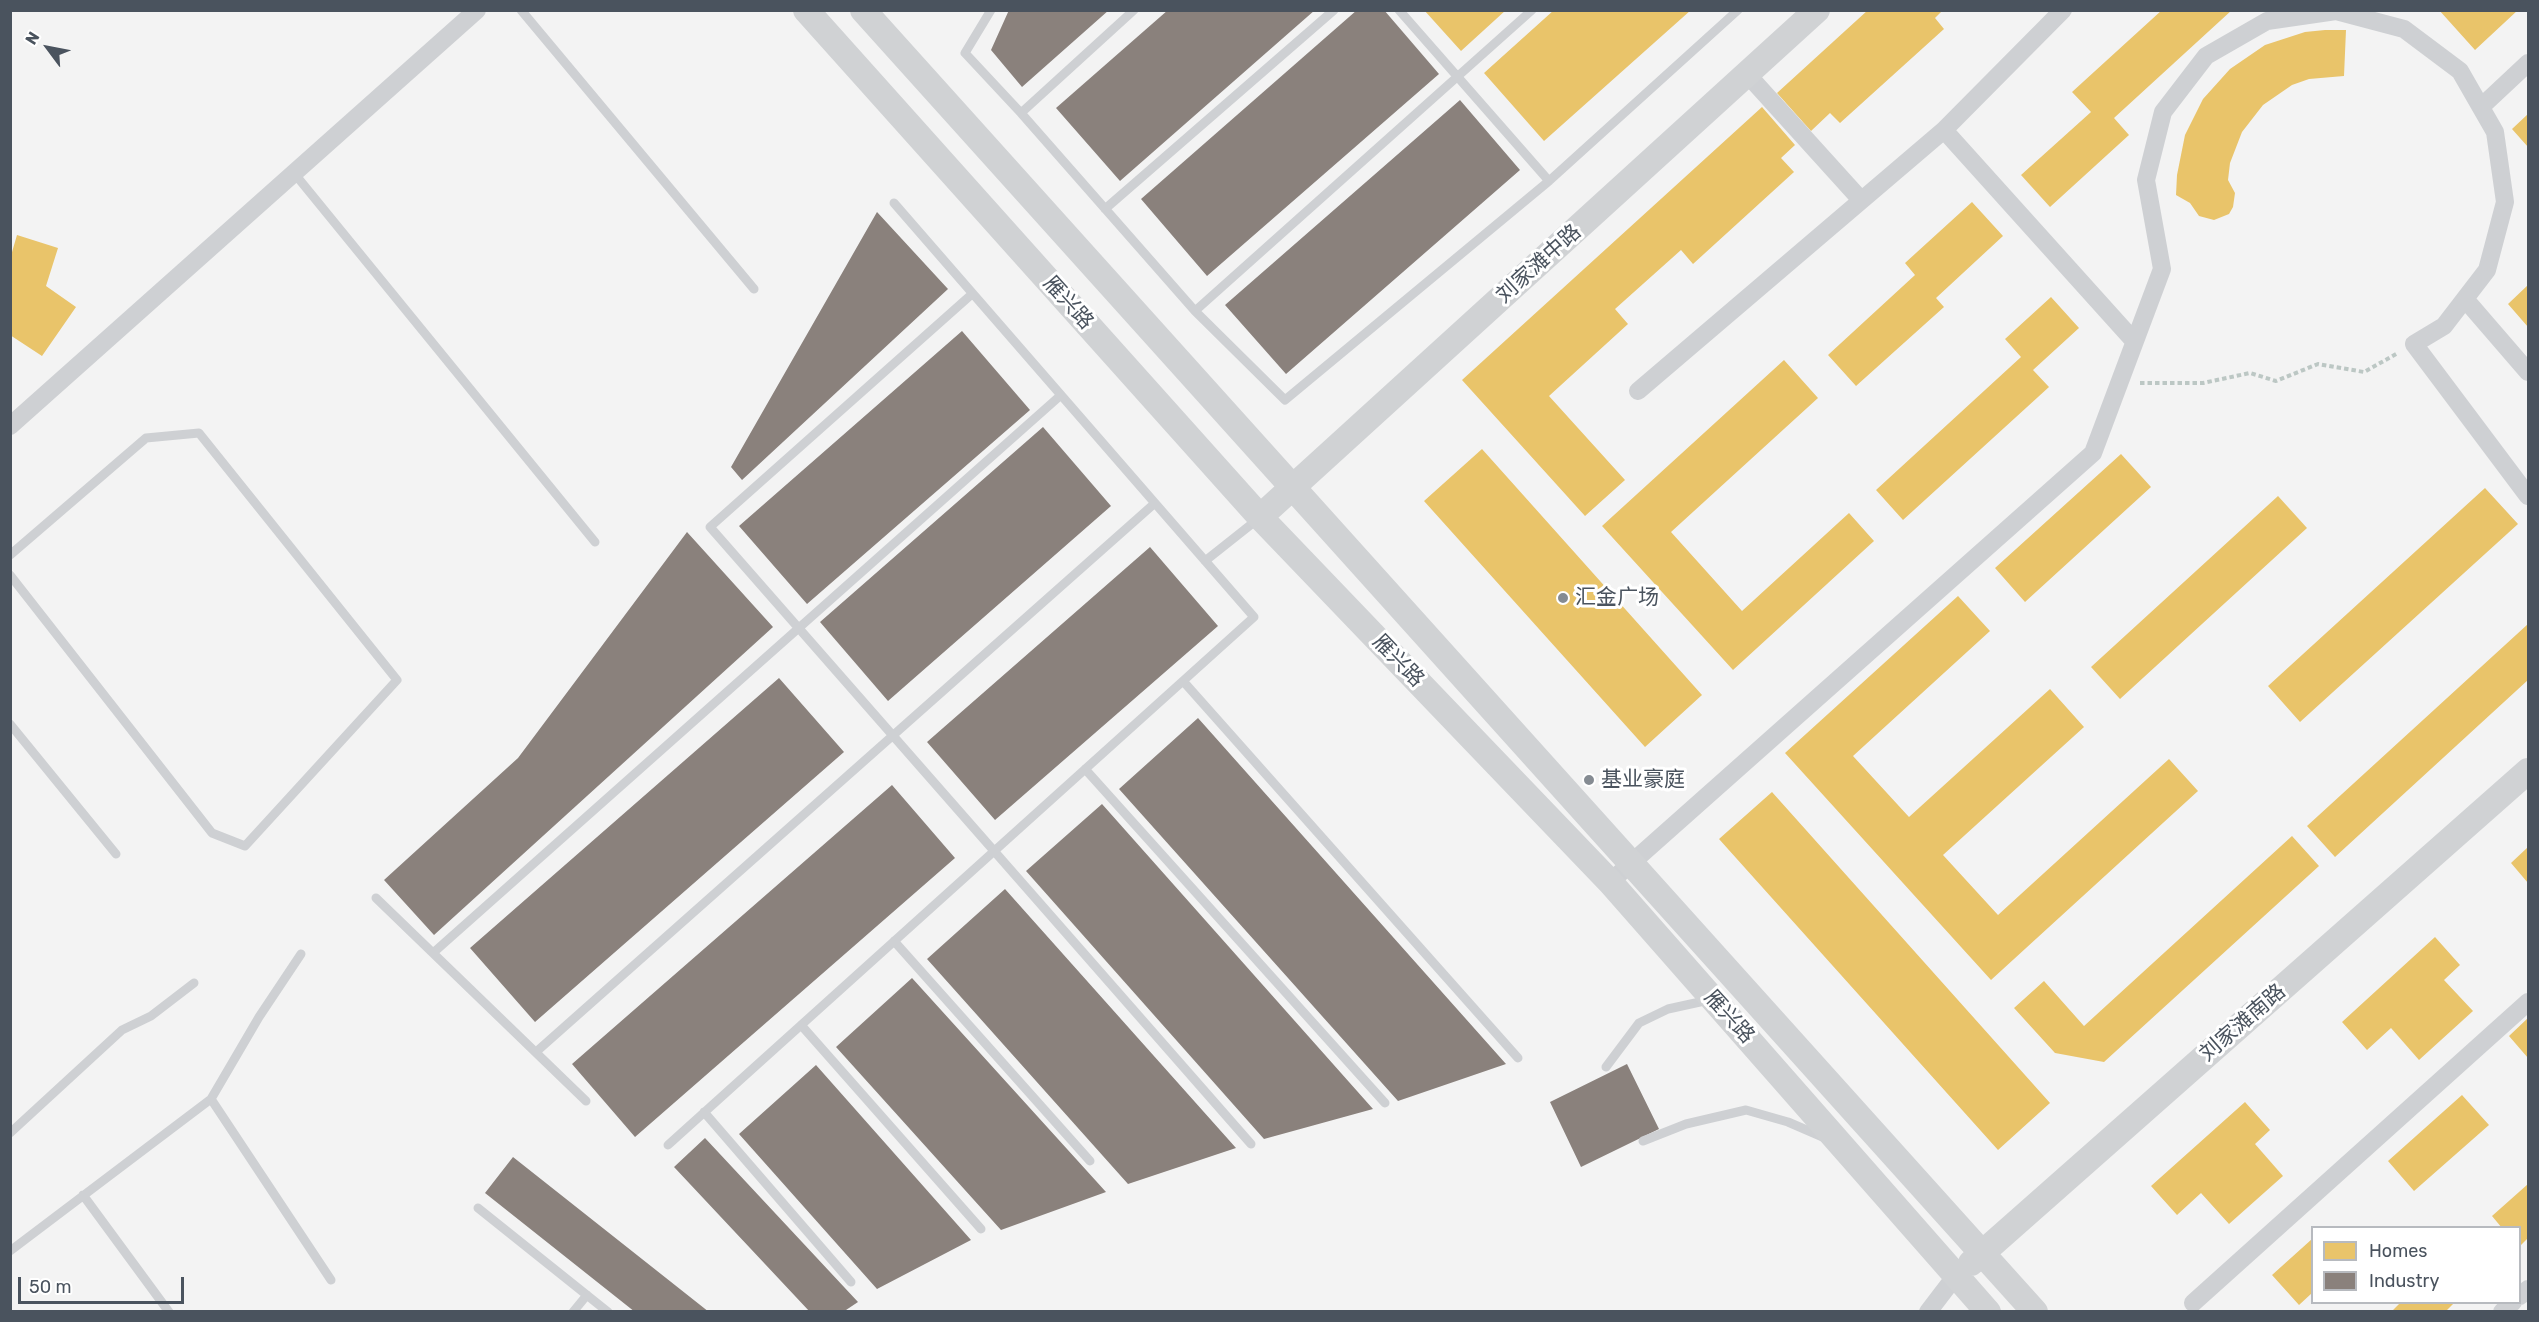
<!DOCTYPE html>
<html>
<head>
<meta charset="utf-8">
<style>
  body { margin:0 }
  #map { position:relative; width:2539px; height:1322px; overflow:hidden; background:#f3f3f3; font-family:Rubik,sans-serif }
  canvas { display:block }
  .frame { position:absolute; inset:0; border:12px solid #4a535e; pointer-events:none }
  .legend { position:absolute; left:2311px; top:1226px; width:210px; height:78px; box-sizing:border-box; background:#fff; border:2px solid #b7babf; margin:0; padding:8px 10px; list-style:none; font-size:18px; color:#4a535e }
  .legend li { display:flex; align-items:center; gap:12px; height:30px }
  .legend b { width:30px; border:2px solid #b7babf }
  .north { position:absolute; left:18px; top:18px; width:60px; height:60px; -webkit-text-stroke:4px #fff; paint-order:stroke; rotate:302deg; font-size:16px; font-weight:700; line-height:24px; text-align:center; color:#4a535e }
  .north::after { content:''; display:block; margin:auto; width:21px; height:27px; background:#4a535e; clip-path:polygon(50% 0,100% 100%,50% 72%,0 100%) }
  .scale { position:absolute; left:18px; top:1277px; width:166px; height:27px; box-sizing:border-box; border:3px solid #4a535e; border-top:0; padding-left:8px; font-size:18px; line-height:21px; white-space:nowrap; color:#4a535e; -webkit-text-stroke:4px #fff; paint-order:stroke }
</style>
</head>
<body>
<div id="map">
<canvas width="2539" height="1322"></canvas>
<div class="frame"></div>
<ul class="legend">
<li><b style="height:16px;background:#e9c46a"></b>Homes</li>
<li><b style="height:16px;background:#8a817c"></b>Industry</li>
</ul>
<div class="north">N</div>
<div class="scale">50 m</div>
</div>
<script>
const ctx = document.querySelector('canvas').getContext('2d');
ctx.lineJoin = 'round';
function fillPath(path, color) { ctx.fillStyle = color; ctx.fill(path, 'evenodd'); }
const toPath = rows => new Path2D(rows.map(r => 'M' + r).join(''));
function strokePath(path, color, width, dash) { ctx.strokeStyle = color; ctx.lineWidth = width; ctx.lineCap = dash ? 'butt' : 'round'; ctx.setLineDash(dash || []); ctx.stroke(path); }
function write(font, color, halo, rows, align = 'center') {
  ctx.font = font + ' Rubik,"Noto Sans SC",sans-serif'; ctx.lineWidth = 6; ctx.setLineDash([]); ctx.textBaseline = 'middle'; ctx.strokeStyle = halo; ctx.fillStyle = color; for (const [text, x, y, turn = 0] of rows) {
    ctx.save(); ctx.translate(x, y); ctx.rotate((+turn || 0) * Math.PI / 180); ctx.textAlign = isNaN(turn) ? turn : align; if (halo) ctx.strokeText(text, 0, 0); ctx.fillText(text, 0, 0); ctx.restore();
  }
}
fillPath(toPath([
  [1424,10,1506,10,1461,51],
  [1554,10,1691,10,1544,141,1484,73],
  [1868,10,1943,10,1935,18,1944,29,1840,123,1830,113,1811,131,1777,93],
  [2162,10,2232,10,2114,118,2129,135,2050,207,2021,175,2091,112,2072,92],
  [2439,10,2518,10,2475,50],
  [2325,30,2346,30,2344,76,2309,79,2292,85,2263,105,2242,132,2230,163,2228,180,2235,193,2233,207,2229,214,2214,220,2199,216,2190,203,2176,195,2177,175,2185,135,2203,99,2230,69,2265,45,2305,32],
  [1762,107,1795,145,1781,158,1794,172,1693,264,1681,250,1615,309,1628,324,1549,396,1625,480,1585,516,1462,380],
  [2528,114,2528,147,2512,129],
  [1972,202,2003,236,1936,298,1944,307,1856,386,1828,355,1915,275,1905,263],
  [17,235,58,248,46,286,76,307,42,356,10,335,10,259],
  [2528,285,2528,327,2508,304],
  [2051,297,2079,328,2033,370,2049,387,1903,520,1876,490,2021,357,2005,339],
  [1784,360,1818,398,1671,532,1742,611,1849,513,1874,541,1733,670,1602,526],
  [1482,449,1702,695,1645,747,1424,501],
  [2121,454,2151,487,2025,602,1995,568],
  [2485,488,2518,524,2300,722,2268,686],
  [2278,496,2307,528,2120,699,2091,667],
  [1958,596,1990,631,1853,756,1909,817,2050,689,2084,727,1943,855,1998,915,2169,759,2198,791,1991,980,1785,753],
  [2528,624,2528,680,2335,857,2307,826],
  [1772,792,2050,1103,1998,1150,1719,839],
  [2292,836,2319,866,2104,1062,2055,1053,2014,1008,2044,981,2084,1026],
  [2528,847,2528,883,2511,863],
  [2435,937,2460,965,2444,980,2473,1011,2419,1060,2391,1028,2367,1050,2342,1022],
  [2528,1018,2528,1058,2509,1036],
  [2462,1095,2489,1125,2414,1191,2388,1161],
  [2245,1102,2270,1130,2255,1144,2283,1176,2229,1224,2201,1193,2177,1215,2151,1186],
  [2528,1184,2528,1238,2520,1246,2520,1228,2502,1228,2492,1216],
  [2312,1239,2312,1293,2299,1305,2272,1275],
  [2401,1302,2455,1302,2445,1312,2391,1312]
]), '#e9c46a');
fillPath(toPath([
  [1009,10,1109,10,1022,87,991,50],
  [1168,10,1315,10,1120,181,1056,108],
  [1357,10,1384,10,1439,74,1207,276,1141,199],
  [1460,100,1520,170,1286,374,1225,305],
  [877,212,948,289,742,480,731,467],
  [962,331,1030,410,807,604,739,526],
  [1043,427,1111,506,888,701,820,622],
  [687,532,773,627,434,935,384,880,518,758],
  [1150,547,1218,626,995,820,927,742],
  [779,678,844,752,535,1022,470,948],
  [1198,718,1506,1064,1398,1101,1119,789],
  [892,785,955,858,635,1137,572,1064],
  [1102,804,1373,1109,1264,1139,1026,871],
  [1005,889,1236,1148,1128,1184,927,959],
  [912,978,1106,1192,1001,1230,836,1047],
  [1627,1064,1659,1129,1581,1167,1550,1102],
  [816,1065,971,1240,877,1289,739,1134],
  [705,1138,858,1302,843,1312,810,1312,674,1167],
  [513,1157,709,1312,635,1312,485,1193]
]), '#8a817c');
strokePath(toPath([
  [2140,383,2203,383,2250,373,2276,381,2318,364,2364,372,2398,353]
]), '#bcc7c4', 4, [4.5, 3]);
strokePath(toPath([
  [521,10,754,289],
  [991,10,965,53,1021,113,1195,311,1285,400,1549,181,1738,10],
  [1399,10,1549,181],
  [1021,113,1134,10],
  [294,173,595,542],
  [1105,209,1334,10],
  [972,294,710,527,1251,1144],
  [1195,311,1532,10],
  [10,555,146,438,199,433,397,680,245,846,212,833,10,575],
  [1205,561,1258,519],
  [1183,681,1518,1058],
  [10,724,116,854],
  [1085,769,1385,1103],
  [376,898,586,1101],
  [894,941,1090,1161],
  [433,953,1061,395],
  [801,1025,981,1229],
  [536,1052,1155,503],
  [1606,1067,1639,1023,1668,1009,1709,1000],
  [211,1099,331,1280],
  [704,1112,851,1282],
  [10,1133,122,1030,151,1016,194,983],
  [1643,1141,1686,1124,1746,1110,1788,1122,1825,1138],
  [668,1145,1254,617,894,203],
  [83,1195,169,1312],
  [478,1208,608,1312],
  [10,1251,211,1099,259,1017,301,954],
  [573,1312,587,1295]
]), '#ced0d3', 9);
strokePath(toPath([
  [1747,74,1861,200],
  [2481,107,2528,63],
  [1944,130,2134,341],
  [2465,299,2528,372],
  [1638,391,1944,130,2063,10],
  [10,426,477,10],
  [1610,882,2093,453,2162,269,2146,180,2163,112,2206,56,2267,21,2336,11,2404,29,2460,71,2495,132,2505,202,2487,270,2444,326,2414,344,2528,496],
  [2520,1296,2528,1289],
  [2193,1303,2528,1002],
  [1928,1312,1957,1274],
  [2502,1312,2513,1302]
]), '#ced0d3', 18);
strokePath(toPath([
  [806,10,1260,517,1610,882,1988,1312],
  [863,10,2035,1312],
  [1260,517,1817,10],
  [1971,1263,2528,771]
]), '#d0d2d4', 26);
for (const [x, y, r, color] of [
  [1563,598,6,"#858b92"],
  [1589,780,6,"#858b92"]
]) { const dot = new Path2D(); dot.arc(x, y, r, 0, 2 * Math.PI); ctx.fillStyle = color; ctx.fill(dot); strokePath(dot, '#fff', 2); }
write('21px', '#4a535e', '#fff', [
  ["刘家滩中路",1539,264,-42],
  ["雁兴路",1068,303,48],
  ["雁兴路",1398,661,46],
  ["雁兴路",1729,1017,48],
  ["刘家滩南路",2243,1023,-41]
]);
write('21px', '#4a535e', '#fff', [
  ["汇金广场",1575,598],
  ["基业豪庭",1601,780]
], 'left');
</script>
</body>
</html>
